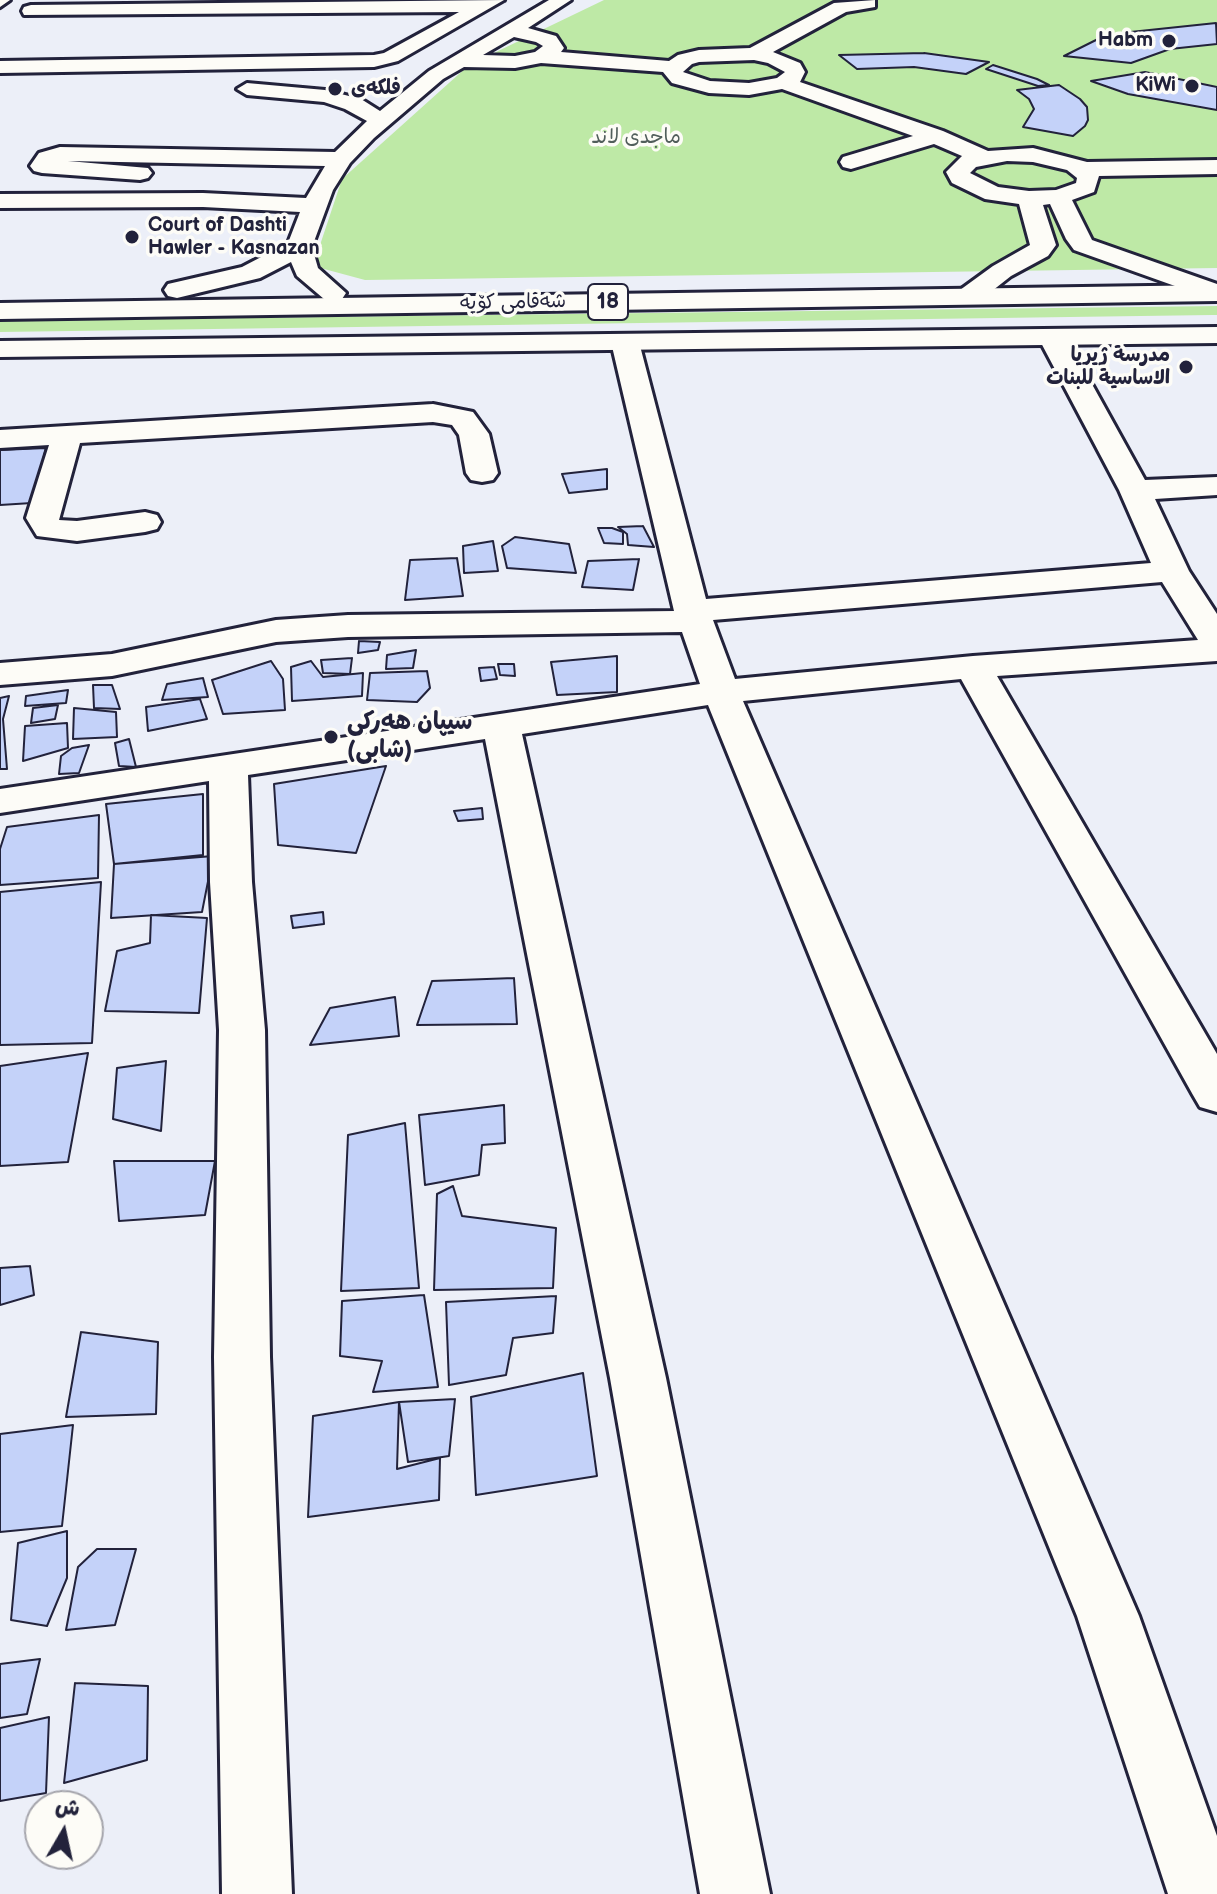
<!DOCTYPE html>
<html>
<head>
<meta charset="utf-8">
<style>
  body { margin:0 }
  #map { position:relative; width:1217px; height:1894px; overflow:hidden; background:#eceff8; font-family:"Balsamiq Sans","Playpen Sans Arabic",sans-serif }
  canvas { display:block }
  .north { position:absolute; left:24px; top:1790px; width:80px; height:80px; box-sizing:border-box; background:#fdfcf7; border:2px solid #a5a5ac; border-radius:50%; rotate:9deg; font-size:22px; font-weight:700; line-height:32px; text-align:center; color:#22223b }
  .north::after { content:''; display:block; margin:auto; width:28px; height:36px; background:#22223b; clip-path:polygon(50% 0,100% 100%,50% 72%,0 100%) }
</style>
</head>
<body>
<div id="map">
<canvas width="1217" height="1894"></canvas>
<div class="north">ش</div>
</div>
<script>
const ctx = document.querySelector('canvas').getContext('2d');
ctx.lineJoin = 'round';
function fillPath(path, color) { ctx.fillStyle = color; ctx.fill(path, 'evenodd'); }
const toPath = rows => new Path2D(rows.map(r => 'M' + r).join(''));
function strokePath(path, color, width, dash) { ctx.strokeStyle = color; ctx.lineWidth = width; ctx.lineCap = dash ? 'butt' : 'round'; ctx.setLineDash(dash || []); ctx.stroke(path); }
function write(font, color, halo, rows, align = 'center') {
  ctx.font = font + ' "Balsamiq Sans","Playpen Sans Arabic",sans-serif'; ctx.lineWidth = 7; ctx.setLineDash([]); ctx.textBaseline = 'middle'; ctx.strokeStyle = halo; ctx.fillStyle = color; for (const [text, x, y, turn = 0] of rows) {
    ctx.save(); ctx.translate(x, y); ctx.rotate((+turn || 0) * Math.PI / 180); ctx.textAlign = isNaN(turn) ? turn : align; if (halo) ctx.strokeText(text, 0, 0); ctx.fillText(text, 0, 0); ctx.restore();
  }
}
fillPath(toPath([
  [604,0,1217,0,1217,268,365,280,313,266,342,179,469,65],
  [1217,306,1217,315,1212,315,0,332,0,321]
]), '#bee9a6');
const building = toPath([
  [1216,23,1217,44,1170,49,1131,63,1064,56,1100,38,1121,33,1216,23],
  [924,53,989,62,966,74,914,67,857,69,839,55,924,53],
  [993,65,1037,79,1049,85,1038,86,986,69,993,65],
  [1145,72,1217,87,1217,110,1128,94,1091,81,1145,72],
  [1059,85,1080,99,1087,107,1088,120,1085,126,1073,136,1023,127,1034,109,1029,99,1017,90,1059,85],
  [46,448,32,503,0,505,0,450,46,448],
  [607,469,607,489,569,493,562,474,607,469],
  [643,526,654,547,628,545,627,534,618,527,643,526],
  [598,528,612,528,623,532,623,544,604,543,598,528],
  [515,537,569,544,576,573,507,568,502,546,515,537],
  [493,541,498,571,464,573,463,546,493,541],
  [457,558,463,596,405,600,410,560,457,558],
  [639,559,633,590,582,587,588,561,639,559],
  [359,641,380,642,378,650,358,653,359,641],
  [416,650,413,668,386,669,387,655,416,650],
  [617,656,617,692,557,695,551,662,617,656],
  [352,658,350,674,323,673,321,660,352,658],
  [271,661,283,679,285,710,223,714,212,680,271,661],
  [311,661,323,677,363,673,362,696,292,701,291,667,311,661],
  [498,664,514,664,515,676,500,675,498,664],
  [494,667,497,679,481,681,479,668,494,667],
  [427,671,430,688,417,702,367,700,370,673,427,671],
  [203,678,208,697,162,700,167,684,203,678],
  [93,685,112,685,120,709,94,708,93,685],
  [68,690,66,703,25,706,26,696,68,690],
  [9,696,3,719,7,769,0,769,0,698,9,696],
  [200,699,207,719,148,731,146,707,200,699],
  [58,705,55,719,31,723,33,708,58,705],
  [74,708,116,712,117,737,73,739,74,708],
  [67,723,68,748,23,761,25,726,67,723],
  [129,739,136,767,119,766,115,743,129,739],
  [89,745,79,773,59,774,61,756,72,748,89,745],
  [386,766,356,853,278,845,274,784,386,766],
  [203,794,203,855,114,864,106,804,203,794],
  [482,808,483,819,458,821,454,811,482,808],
  [99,815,98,878,0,885,0,849,7,827,99,815],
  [213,856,202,912,111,918,114,864,213,856],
  [101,882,92,1043,0,1045,0,892,101,882],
  [323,912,324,924,293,928,291,916,323,912],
  [151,915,207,918,199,1013,105,1011,117,951,150,943,151,915],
  [514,978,517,1024,417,1025,432,981,514,978],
  [395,997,399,1036,310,1045,330,1008,395,997],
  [88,1053,68,1162,0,1166,0,1066,88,1053],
  [166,1061,161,1131,113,1119,117,1068,166,1061],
  [504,1105,505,1143,482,1145,479,1175,425,1185,419,1115,504,1105],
  [405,1123,419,1288,341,1291,348,1135,405,1123],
  [114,1161,215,1161,205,1215,119,1221,114,1161],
  [453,1186,462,1216,556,1228,553,1288,434,1290,437,1194,453,1186],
  [30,1266,34,1295,0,1305,0,1268,30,1266],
  [424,1295,438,1387,373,1392,382,1361,340,1356,342,1301,424,1295],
  [556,1296,553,1333,513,1338,506,1375,449,1385,446,1302,556,1296],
  [81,1332,158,1342,156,1414,66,1417,81,1332],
  [583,1373,597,1476,476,1495,471,1397,583,1373],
  [455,1399,449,1456,408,1462,399,1402,455,1399],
  [399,1402,397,1469,440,1458,439,1500,308,1517,313,1416,399,1402],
  [73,1425,62,1526,0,1532,0,1434,73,1425],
  [67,1531,67,1578,47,1626,11,1620,18,1543,67,1531],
  [97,1549,136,1549,115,1625,66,1630,78,1567,97,1549],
  [40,1659,27,1714,0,1718,0,1664,40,1659],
  [75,1683,148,1686,147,1760,64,1783,75,1683],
  [49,1717,46,1793,0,1801,0,1728,49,1717]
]);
fillPath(building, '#c4d2f9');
strokePath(building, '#22223b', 2);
const minor = toPath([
  [0,0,10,0,0,7,0,0],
  [504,0,398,61,374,67,0,73,0,61,374,55,384,53,459,12,24,15,22,11,24,7,31,5,504,0],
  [549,0,571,0,528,28,556,36,564,48,561,52,669,61,678,55,699,50,750,48,834,3,875,0,875,7,846,12,773,52,800,63,805,72,800,82,943,131,988,151,1033,148,1087,162,1217,160,1217,174,1099,176,1094,192,1072,200,1092,240,1217,284,1217,301,1074,250,1066,239,1050,204,1043,205,1056,245,1048,256,1011,276,978,302,960,302,956,296,960,290,993,266,1030,245,1019,204,985,199,952,183,946,172,962,156,934,144,851,169,843,167,840,162,843,157,913,136,782,89,749,95,709,93,672,83,663,72,541,63,515,68,464,67,443,79,374,138,350,163,333,190,312,247,318,268,346,293,342,299,324,299,297,276,291,262,260,278,177,298,168,296,164,290,168,284,242,267,288,243,300,212,203,207,0,208,0,194,203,193,306,198,325,166,68,161,148,168,152,173,148,178,140,180,42,173,34,171,30,166,39,153,60,147,335,152,367,121,345,109,324,102,247,95,237,89,247,83,325,90,361,99,380,111,429,71,549,0],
  [514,37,536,42,543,46,535,52,515,56,483,55,514,37],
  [754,60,768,63,785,72,777,78,749,83,710,81,683,72,692,64,699,62,754,60],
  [1007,161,1033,162,1067,170,1077,178,1076,183,1056,190,1029,191,998,187,970,173,976,167,1007,161],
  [1053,331,1063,333,1067,339,1145,480,1217,477,1217,495,1155,499,1189,571,1217,614,1217,661,997,676,1217,1054,1217,1112,1200,1107,1193,1095,961,679,743,701,1139,1616,1217,1836,1217,1894,1168,1894,1077,1616,708,705,522,734,666,1378,770,1894,700,1894,610,1378,485,739,248,775,252,882,265,1030,270,1357,292,1894,222,1894,214,1357,219,1030,210,882,209,781,0,813,0,789,700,684,682,632,348,637,276,642,112,676,0,685,0,663,112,654,276,620,348,615,674,611,611,342,615,336,625,334,635,336,639,342,706,599,1151,563,1119,490,1039,339,1043,333,1053,331],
  [1162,582,1198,640,973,656,735,679,713,620,1162,582],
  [433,404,473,412,489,434,498,473,493,480,482,482,471,480,466,473,459,435,452,425,433,422,80,443,59,520,77,521,145,512,157,515,161,522,157,529,145,532,77,541,37,536,26,518,49,445,0,448,0,430,433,404]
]);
const highway = toPath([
  [1217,285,1217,301,0,319,0,303,1217,285],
  [1217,327,1217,343,0,357,0,341,1217,327]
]);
strokePath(minor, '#22223b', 6);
strokePath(highway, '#22223b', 6);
fillPath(minor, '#fdfcf7');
fillPath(highway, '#fdfcf7');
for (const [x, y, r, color] of [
  [1169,41,8,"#22223b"],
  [1192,86,8,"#22223b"],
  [335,89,8,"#22223b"],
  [132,237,8,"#22223b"],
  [1186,367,8,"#22223b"],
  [331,737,8,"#22223b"]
]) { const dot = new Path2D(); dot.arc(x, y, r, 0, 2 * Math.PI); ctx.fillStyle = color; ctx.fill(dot); strokePath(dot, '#fdfcf7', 3); }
write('bold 20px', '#22223b', '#fdfcf7', [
  ["Habm",1153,41],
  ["KiWi",1176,86],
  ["فلکەی",351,89,"left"],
  ["Court of Dashti",148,226,"left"],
  ["Hawler - Kasnazan",148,249,"left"],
  ["مدرسة ژيريا",1170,356],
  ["الاساسية للبنات",1170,379]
], 'right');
write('20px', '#515e5b', '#fdfcf7', [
  ["ماجدی لاند",636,138]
]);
write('20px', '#22223b', '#fdfcf7', [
  ["شەقامی کۆیە",513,303,-1]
]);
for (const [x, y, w] of [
  [608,302,40]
]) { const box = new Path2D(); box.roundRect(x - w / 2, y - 18, w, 36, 6); ctx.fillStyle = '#fdfcf7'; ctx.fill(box); strokePath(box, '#22223b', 2); }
write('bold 22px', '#22223b', null, [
  ["18",608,302]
]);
write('bold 24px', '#22223b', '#fdfcf7', [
  ["سیپان هەرکی",347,723],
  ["(شابی)",347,751]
], 'left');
</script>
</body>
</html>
